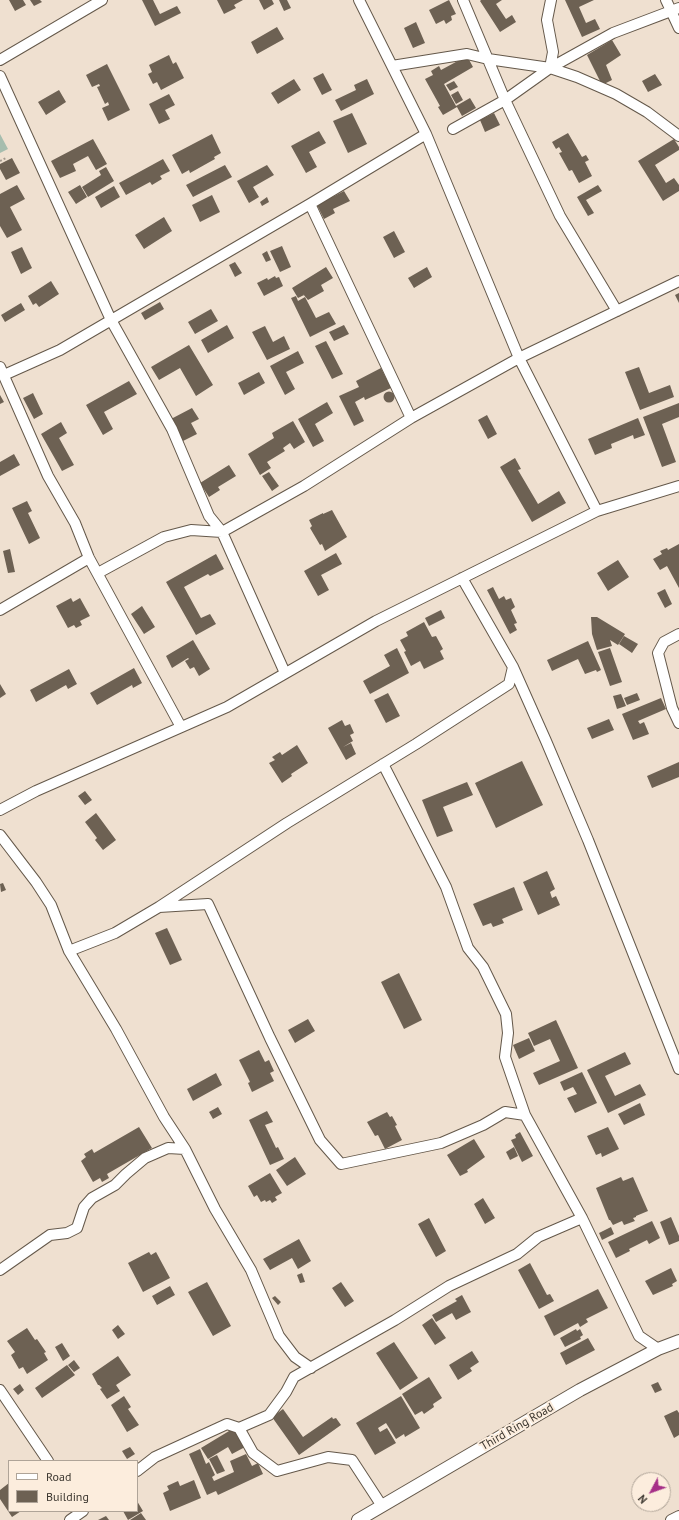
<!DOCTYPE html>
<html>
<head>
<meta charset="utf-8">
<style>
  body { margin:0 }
  #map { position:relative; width:679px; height:1520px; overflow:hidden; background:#efe0d0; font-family:"PT Sans",sans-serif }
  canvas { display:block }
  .legend { position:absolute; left:8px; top:1460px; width:130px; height:52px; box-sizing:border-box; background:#fceddd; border:1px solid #afa498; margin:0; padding:5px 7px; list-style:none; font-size:12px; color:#3c3730 }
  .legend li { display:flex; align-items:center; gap:8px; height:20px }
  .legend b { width:20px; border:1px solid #afa498 }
  .north { position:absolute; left:631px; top:1472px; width:40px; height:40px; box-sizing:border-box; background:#fceddd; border:1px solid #afa498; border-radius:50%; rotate:229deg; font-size:11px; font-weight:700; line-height:16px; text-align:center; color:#3c3730 }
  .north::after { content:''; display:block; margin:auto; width:14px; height:18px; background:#a62f87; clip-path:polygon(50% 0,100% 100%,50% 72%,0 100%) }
</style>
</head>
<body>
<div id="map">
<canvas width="679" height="1520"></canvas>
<ul class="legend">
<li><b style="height:5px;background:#fff"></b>Road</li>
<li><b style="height:11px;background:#6d6153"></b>Building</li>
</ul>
<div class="north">N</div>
</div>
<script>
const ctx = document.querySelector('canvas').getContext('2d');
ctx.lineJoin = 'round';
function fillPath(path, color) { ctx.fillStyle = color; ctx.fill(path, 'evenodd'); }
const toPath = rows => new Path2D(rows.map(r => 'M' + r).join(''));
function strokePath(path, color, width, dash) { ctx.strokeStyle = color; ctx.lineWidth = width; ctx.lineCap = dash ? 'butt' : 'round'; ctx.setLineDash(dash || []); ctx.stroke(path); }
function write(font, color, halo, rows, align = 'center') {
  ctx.font = font + ' "PT Sans",sans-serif'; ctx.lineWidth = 4; ctx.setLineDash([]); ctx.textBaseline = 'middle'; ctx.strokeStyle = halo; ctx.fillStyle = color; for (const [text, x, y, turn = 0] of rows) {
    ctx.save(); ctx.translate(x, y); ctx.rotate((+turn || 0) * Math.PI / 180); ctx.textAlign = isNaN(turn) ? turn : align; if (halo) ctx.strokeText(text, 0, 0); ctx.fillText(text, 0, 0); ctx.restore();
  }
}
fillPath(toPath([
  [0,134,8,149,0,153]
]), '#a6bdae');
fillPath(toPath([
  [9,0,23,0,26,5,15,11],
  [30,0,40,0,42,2,34,6],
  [142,0,153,0,160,14,177,6,181,13,155,26],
  [217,0,243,0,234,5,236,8,224,14],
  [259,0,272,0,274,4,264,10],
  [279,0,287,0,291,8,284,11],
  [449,0,456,14,451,16,452,20,446,24,444,20,436,24,429,10],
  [481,0,502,0,496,4,506,19,512,15,516,22,500,32,480,1],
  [565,0,594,0,579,7,586,23,595,19,600,29,582,37],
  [416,22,425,43,413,48,404,28],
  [277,27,284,39,257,54,251,42],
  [612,40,621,55,606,65,612,80,602,85,587,55],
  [169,55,173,64,176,62,184,78,161,90,157,82,153,84,148,74,152,72,149,65],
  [467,56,473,67,444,84,456,106,470,98,476,108,462,116,457,107,443,115,438,107,440,106,425,79,433,75,431,71,439,66,441,70],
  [107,64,130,110,108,121,102,108,109,105,108,102,105,104,97,87,100,86,99,84,92,87,86,75],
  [323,73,332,90,322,95,313,78],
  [655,74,662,85,648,92,642,81],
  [294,79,301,90,278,104,271,93],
  [367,79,374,94,341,111,335,100,356,90,354,85],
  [454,81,458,87,450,91,446,85],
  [59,90,66,102,46,115,38,102],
  [458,91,463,100,456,104,451,95],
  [169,94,175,105,165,110,170,119,159,124,149,104],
  [352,113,367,144,348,153,333,121],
  [494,113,500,125,485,132,480,120],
  [319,131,326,143,309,152,317,167,306,173,291,146],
  [568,133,582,157,586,155,589,160,585,162,592,176,579,183,572,170,569,171,559,153,562,152,559,147,556,149,552,142],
  [212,134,221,153,214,157,215,159,190,173,189,170,182,174,172,155],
  [93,139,107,164,96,170,88,156,73,164,76,171,60,178,51,161],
  [674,139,679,147,679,150,655,165,666,183,674,178,679,185,679,191,663,201,638,161],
  [12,158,20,173,6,180,0,169,0,164],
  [163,159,170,171,160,176,162,179,152,185,150,182,126,195,119,183],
  [225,165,232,177,193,197,186,185],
  [267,165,274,175,253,187,259,197,249,203,237,181],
  [106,167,114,181,88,197,82,187,101,175,99,171],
  [17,185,25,199,10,207,22,230,7,238,0,226,0,194],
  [80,185,87,197,76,204,68,192],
  [598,185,602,191,586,200,594,213,588,216,577,197],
  [114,186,120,197,101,208,95,197],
  [344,191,350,201,333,209,335,213,324,219,317,205],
  [212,195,220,212,200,222,192,205],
  [267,197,269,202,262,206,260,202],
  [164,217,172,231,144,249,135,235],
  [394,231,405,252,394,258,383,237],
  [282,246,291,267,280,272,270,251],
  [22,247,32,268,21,274,11,252],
  [267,251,271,260,266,262,262,254],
  [235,262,242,273,235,277,229,265],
  [326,267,333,278,321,285,324,291,308,300,303,294,304,295,298,298,292,288],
  [427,267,432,277,414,288,408,278],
  [275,276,276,278,279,277,283,286,264,296,257,283,267,278,268,280],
  [51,281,59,294,39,307,36,303,33,305,28,296],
  [679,293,679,303,675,295],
  [296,296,298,301,305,297,316,318,329,312,336,324,310,337,291,298],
  [160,302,164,309,145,320,141,313],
  [21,303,25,310,5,322,1,315],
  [211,309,218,321,195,334,188,322],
  [227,325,234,338,208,353,201,340],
  [344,325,349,334,334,341,329,332],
  [265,326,273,342,284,336,290,349,267,360,252,332],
  [326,341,343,374,332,379,315,346],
  [189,345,213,385,196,396,180,368,159,380,151,367],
  [298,351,304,363,286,372,295,389,285,395,270,366],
  [639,367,649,393,670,385,674,397,640,410,625,372],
  [381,368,391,388,365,400,364,397,355,402,364,421,354,426,339,396,359,387,356,381],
  [259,372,265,383,244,395,238,383],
  [129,381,137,394,104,412,113,429,103,435,86,405],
  '383.5 397a5.5 5.5 0 1 1 11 0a5.5 5.5 0 1 1-11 0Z',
  [33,393,43,414,34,419,23,398],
  [0,395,4,402,0,404],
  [327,402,333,413,315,424,324,441,313,447,298,419],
  [679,403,679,417,662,424,676,462,662,467,643,417],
  [192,408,199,419,191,423,197,434,183,441,171,419],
  [487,415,497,434,488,439,478,420],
  [638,418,645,435,634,439,633,435,611,444,612,448,595,455,588,439],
  [293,421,305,442,294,449,290,443,283,448,285,451,267,462,271,468,260,475,248,454,274,438,272,433],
  [61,422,67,433,59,438,74,465,62,471,41,434],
  [14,454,20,465,0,476,0,462],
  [515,458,521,469,518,470,538,504,559,491,566,503,532,522,500,467],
  [229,465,236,476,218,487,220,490,209,497,200,483],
  [269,472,279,486,272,491,262,476],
  [27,501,32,511,28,513,40,538,29,544,12,508],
  [332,510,347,537,325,551,322,544,320,545,310,528,312,526,309,520,323,513,323,514],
  [679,544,679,588,667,566,660,570,653,559,662,554,660,551,667,548,668,550],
  [10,549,15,572,8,573,3,551],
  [336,553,342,564,321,575,329,590,318,596,304,571],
  [216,554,224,569,210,576,208,574,184,587,201,618,210,614,216,624,196,635,166,582],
  [618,560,629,577,608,591,597,573],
  [493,587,499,599,504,596,506,600,511,598,515,607,511,610,517,623,514,624,517,630,510,634,487,590],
  [665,589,672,604,665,608,657,593],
  [71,598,73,602,80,598,90,616,80,621,82,625,76,628,74,625,68,628,56,606],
  [142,606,155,627,144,634,131,614],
  [441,610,445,618,429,626,425,618],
  [591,617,597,617,625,634,618,645,610,640,612,646,597,650,592,634],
  [424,622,432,637,436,636,443,649,440,651,444,659,424,669,420,661,411,666,404,652,406,651,400,640,408,636,406,632],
  [624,636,638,644,632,653,619,644],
  [193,640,210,669,199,676,194,667,190,669,185,661,189,659,188,658,172,668,166,656],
  [588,641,601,670,597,672,596,670,585,674,578,659,552,671,547,660],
  [397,648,409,673,370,694,363,681,390,666,384,655],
  [610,648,622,682,610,686,598,652],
  [134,668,142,683,133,688,132,685,97,705,90,693],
  [69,669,77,684,68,689,66,685,36,702,30,690],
  [0,684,6,694,0,698],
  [388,693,400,716,386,723,374,700],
  [637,693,640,700,627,705,624,698],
  [621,694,626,706,617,709,613,696],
  [661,698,666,709,638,721,640,724,644,722,649,734,633,740,622,714],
  [609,719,614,730,592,739,587,728],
  [342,720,345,726,350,724,354,733,350,735,353,741,343,747,351,743,356,754,346,760,328,728],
  [297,745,308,763,291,774,292,776,282,783,269,763,275,760,272,757,280,752,282,755],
  [522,761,543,805,496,828,475,783],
  [679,762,679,777,652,788,647,776],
  [467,782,473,795,443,807,453,831,437,837,422,800],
  [85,791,92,800,85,805,78,796],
  [96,813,116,840,103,850,95,840,97,838,85,822],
  [547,871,555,889,550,892,552,898,556,896,560,905,538,915,523,882],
  [3,883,6,890,1,892,0,884],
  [514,887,523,910,502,919,504,923,493,927,491,923,483,926,473,904],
  [167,928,182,960,170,965,155,933],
  [399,973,422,1020,404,1029,381,982],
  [308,1019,315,1031,295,1043,288,1030],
  [556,1020,578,1068,539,1085,533,1073,560,1061,550,1039,534,1046,528,1033],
  [529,1038,535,1051,519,1059,513,1045],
  [259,1050,265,1062,269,1060,274,1071,270,1073,274,1081,252,1092,248,1083,250,1082,239,1060],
  [625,1052,631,1064,605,1076,615,1096,640,1084,646,1095,608,1113,587,1070],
  [582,1072,597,1103,575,1113,567,1098,577,1094,573,1087,564,1091,560,1082],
  [216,1073,222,1085,193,1101,187,1089],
  [640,1103,645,1115,624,1125,618,1114],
  [218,1107,222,1114,213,1119,209,1112],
  [267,1111,273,1122,265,1125,276,1148,278,1147,284,1159,270,1165,249,1120],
  [387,1112,390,1117,392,1116,397,1125,395,1126,402,1140,385,1149,378,1135,375,1136,367,1122],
  [139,1127,152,1148,107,1174,109,1178,102,1182,100,1178,93,1182,81,1161,86,1157,84,1154,92,1149,94,1153],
  [608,1127,619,1149,602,1157,601,1153,596,1155,587,1136],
  [520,1132,533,1156,522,1162,511,1140,516,1138,515,1135],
  [474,1139,485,1157,467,1170,468,1172,460,1176,447,1155],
  [514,1147,518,1156,510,1160,506,1152],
  [295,1157,306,1174,287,1186,276,1170],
  [270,1173,282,1193,275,1197,277,1200,272,1203,270,1200,266,1202,265,1200,261,1202,257,1195,254,1197,248,1186],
  [621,1177,623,1181,633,1177,648,1211,636,1216,636,1217,633,1218,635,1221,624,1225,622,1221,613,1225,610,1220,609,1220,596,1188],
  [483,1198,495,1218,485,1224,474,1204],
  [671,1217,679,1236,679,1241,669,1245,660,1222],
  [429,1218,446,1251,436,1257,418,1224],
  [652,1221,660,1238,649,1244,647,1240,629,1249,630,1251,616,1258,608,1242],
  [611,1227,614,1234,602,1240,599,1233],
  [299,1239,311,1261,298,1269,292,1258,270,1270,263,1259],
  [149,1252,151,1255,156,1252,170,1278,143,1292,128,1263],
  [530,1263,547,1295,550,1294,554,1301,539,1309,518,1270],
  [671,1268,677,1281,672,1284,673,1286,653,1295,645,1281],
  [302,1273,305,1282,300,1283,297,1275],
  [207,1282,231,1326,213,1336,188,1292],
  [341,1282,354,1301,345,1307,332,1288],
  [170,1286,175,1295,157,1305,152,1296],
  [598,1289,608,1308,586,1319,588,1322,580,1327,578,1323,554,1336,544,1316],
  [462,1295,471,1312,456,1320,452,1313,436,1322,432,1315,457,1301,455,1299],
  [275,1296,281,1302,278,1305,272,1298],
  [432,1318,446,1338,435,1345,422,1325],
  [118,1325,125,1334,118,1339,112,1330],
  [27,1328,35,1340,37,1339,46,1352,44,1353,48,1360,27,1374,23,1367,19,1369,11,1355,15,1352,7,1341],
  [576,1329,577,1331,580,1329,583,1335,580,1337,581,1339,565,1347,560,1338],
  [588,1338,595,1350,566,1365,560,1353],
  [394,1342,418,1378,400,1390,376,1353],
  [62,1343,70,1356,63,1361,55,1347],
  [472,1351,479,1362,470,1368,472,1371,458,1380,449,1365],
  [118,1356,131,1375,116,1385,120,1391,107,1399,100,1389,102,1388,99,1385,98,1385,92,1374],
  [74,1360,80,1368,74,1372,68,1365],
  [67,1365,75,1375,42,1398,35,1388],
  [429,1377,442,1398,433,1404,434,1407,424,1414,422,1411,415,1415,402,1394],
  [658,1382,662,1390,655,1393,651,1385],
  [20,1384,24,1390,18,1395,13,1389],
  [124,1396,131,1407,128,1409,139,1425,127,1432,111,1405],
  [401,1396,420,1428,405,1437,404,1434,396,1439,386,1423,378,1428,380,1432,387,1428,396,1443,375,1455,356,1423],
  [283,1409,303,1437,332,1417,333,1419,336,1418,341,1425,299,1455,272,1417],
  [677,1410,679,1413,679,1435,674,1438,664,1416],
  [234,1428,245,1447,232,1454,228,1447,208,1459,201,1448],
  [130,1447,135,1454,127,1459,122,1451],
  [200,1449,206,1464,209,1462,215,1475,212,1477,214,1481,234,1472,230,1461,246,1454,252,1466,258,1463,263,1474,218,1495,216,1491,207,1495,189,1454],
  [217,1455,225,1471,217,1474,209,1459],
  [194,1480,201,1498,170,1511,163,1493,169,1490,167,1486,178,1481,180,1486],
  [9,1483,9,1511,21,1511,12,1517,0,1499,0,1490],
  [137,1501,143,1511,128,1520,123,1511,137,1511],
  [141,1513,146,1520,130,1520],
  [106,1516,109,1520,98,1520]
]), '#6d6153');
const minor = toPath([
  [359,0,426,134,519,358,597,511],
  [463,0,505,100,560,216,617,311],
  [666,0,679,28],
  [0,60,102,0],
  [392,66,467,54,488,59,550,68,577,77,616,94,647,112,679,136],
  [550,68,553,52,547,20,551,0],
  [0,76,111,320,172,429,209,516,222,532,285,673],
  [453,129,505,100,550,68,613,33,679,8],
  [310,204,411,418],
  [0,367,48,476,75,523,89,558,181,727],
  [4,375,60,350,310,204,426,134],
  [98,573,164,537,191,530,222,532,304,486,411,418,519,358,679,281],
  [462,578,513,667,546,741,588,840,679,1069],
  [0,610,89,558],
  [679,634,664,642,658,653,672,708,679,723],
  [383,764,446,887,468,948,483,967,506,1014,508,1033,505,1057,525,1115,582,1218,639,1336,658,1349],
  [0,810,36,791,227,707,376,621,597,511,679,486],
  [0,835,36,882,51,905,69,951,116,1029,164,1117,185,1149,215,1209,251,1270,279,1336,295,1357,311,1368],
  [159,907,208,904,270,1038,320,1140,341,1164,441,1143,483,1125,505,1112,525,1115],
  [69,951,115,933,159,907,287,823,416,744,509,684,513,667],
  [0,1270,50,1235,67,1233,77,1228,84,1207,92,1198,115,1185,126,1174,145,1158,168,1148,185,1149],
  [0,1390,48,1461],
  [239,1428,269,1415,286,1392,294,1377,395,1320,449,1286,517,1254,538,1237,582,1218],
  [137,1471,155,1457,227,1424,239,1428,253,1453,277,1471,328,1457,352,1460,382,1506],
  [70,1520,83,1511],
  [671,1520,679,1516]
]);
const tertiary = toPath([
  [358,1520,580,1390,658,1349,679,1341]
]);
strokePath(minor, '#64584a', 12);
strokePath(tertiary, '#64584a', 14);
strokePath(toPath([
  [0,161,6,158]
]), '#a59a8e', 2, [2, 2]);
strokePath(minor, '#fff', 10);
strokePath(tertiary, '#fff', 12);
write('12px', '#3c3730', '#fceddd', [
  ["Third Ring Road",517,1427,-30]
]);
</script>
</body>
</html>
